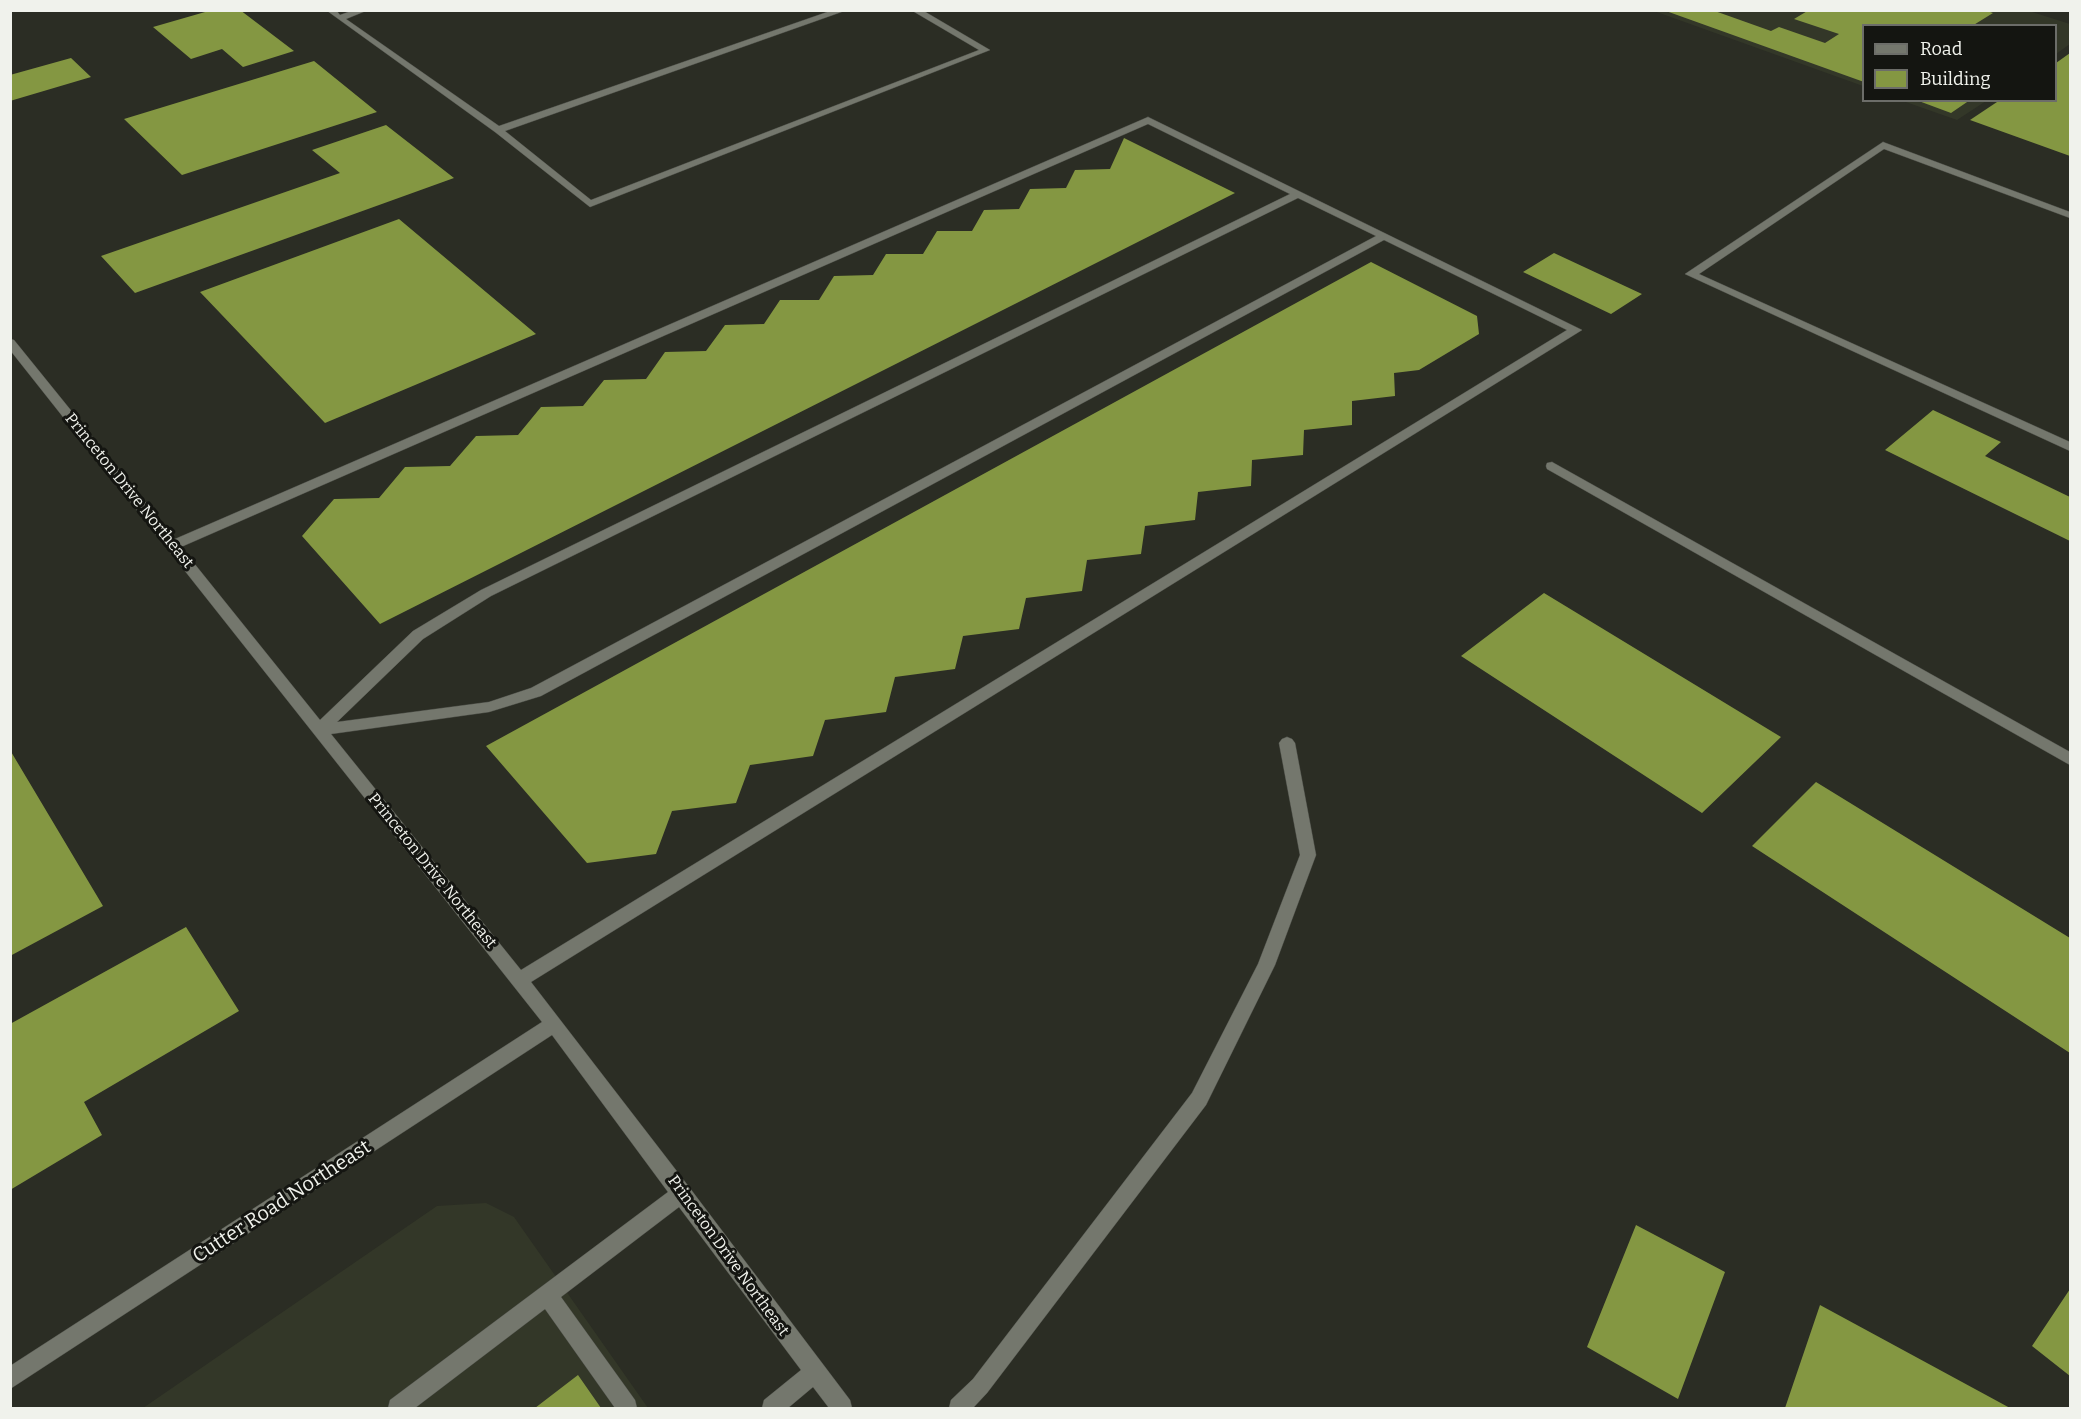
<!DOCTYPE html>
<html>
<head>
<meta charset="utf-8">
<style>
  body { margin:0 }
  #map { position:relative; width:2081px; height:1419px; overflow:hidden; background:#2b2d24; font-family:Bitter,serif }
  canvas { display:block }
  .frame { position:absolute; inset:0; border:12px solid #f0f2ec; pointer-events:none }
  .legend { position:absolute; left:1862px; top:24px; width:195px; height:78px; box-sizing:border-box; background:#141511; border:2px solid #6c6d69; margin:0; padding:8px 10px; list-style:none; font-size:18px; color:#f0f2ec }
  .legend li { display:flex; align-items:center; gap:12px; height:30px }
  .legend b { width:30px; border:2px solid #6c6d69 }
</style>
</head>
<body>
<div id="map">
<canvas width="2081" height="1419"></canvas>
<div class="frame"></div>
<ul class="legend">
<li><b style="height:8px;background:#74776d"></b>Road</li>
<li><b style="height:16px;background:#849742"></b>Building</li>
</ul>
</div>
<script>
const ctx = document.querySelector('canvas').getContext('2d');
ctx.lineJoin = 'round';
function fillPath(path, color) { ctx.fillStyle = color; ctx.fill(path, 'evenodd'); }
const toPath = rows => new Path2D(rows.map(r => 'M' + r).join(''));
function strokePath(path, color, width, dash) { ctx.strokeStyle = color; ctx.lineWidth = width; ctx.lineCap = dash ? 'butt' : 'round'; ctx.setLineDash(dash || []); ctx.stroke(path); }
function write(font, color, halo, rows, align = 'center') {
  ctx.font = font + ' Bitter,serif'; ctx.lineWidth = 6; ctx.setLineDash([]); ctx.textBaseline = 'middle'; ctx.strokeStyle = halo; ctx.fillStyle = color; for (const [text, x, y, turn = 0] of rows) {
    ctx.save(); ctx.translate(x, y); ctx.rotate((+turn || 0) * Math.PI / 180); ctx.textAlign = isNaN(turn) ? turn : align; if (halo) ctx.strokeText(text, 0, 0); ctx.fillText(text, 0, 0); ctx.restore();
  }
}
fillPath(toPath([
  [1654,11,2029,11,2070,24,2070,44,2056,54,2056,26,1864,26,1863,86],
  [1903,101,1986,101,1957,120],
  [486,1203,514,1217,648,1408,143,1408,437,1206]
]), '#333728');
fillPath(toPath([
  [212,10,240,10,294,51,243,67,222,49,191,59,153,27],
  [1712,10,1771,31,1779,27,1825,43,1839,34,1794,19,1809,10,1984,10,1993,13,1972,26,1864,26,1864,82,1666,11],
  [2070,53,2070,156,1970,120,2000,100,2056,100,2056,63],
  [71,58,91,77,10,101,10,75],
  [314,61,377,112,182,175,124,119],
  [1916,100,1970,100,1951,113],
  [386,125,454,178,135,293,101,256,340,173,312,150],
  [1124,138,1235,193,380,624,302,536,334,499,379,498,405,467,450,466,476,436,518,435,541,407,583,406,604,380,646,379,665,352,706,351,725,325,764,324,780,300,819,300,834,276,873,275,886,254,923,254,937,231,972,231,984,210,1019,209,1030,189,1066,188,1075,170,1110,169],
  [399,219,536,334,325,423,200,292],
  [1554,253,1642,294,1611,314,1523,272],
  [1371,262,1477,316,1479,334,1419,370,1394,373,1395,396,1352,401,1352,425,1304,430,1303,455,1252,460,1251,486,1198,492,1195,520,1145,526,1141,554,1087,560,1082,591,1026,598,1019,629,963,636,955,669,895,677,886,712,825,720,813,756,750,765,736,803,672,811,656,854,587,863,486,746],
  [1933,410,2001,442,1985,456,2070,497,2070,541,1885,450],
  [1544,593,1781,737,1702,813,1461,656],
  [10,750,103,906,10,956],
  [1816,782,2070,938,2070,1053,1752,846],
  [186,927,239,1011,84,1102,102,1135,10,1190,10,1024],
  [1636,1225,1725,1272,1678,1399,1587,1347],
  [2070,1289,2070,1376,2032,1346],
  [1820,1305,2010,1408,1785,1408],
  [578,1375,601,1408,535,1408]
]), '#849742');
const minor = toPath([
  [326,10,336,10,340,15,354,10,368,10,346,19,499,126,833,10,847,10,505,131,591,200,979,50,911,10,922,10,990,50,590,207,495,132,326,10],
  [1148,117,1582,330,531,982,689,1187,850,1400,852,1408,829,1408,813,1387,788,1408,762,1408,764,1400,801,1370,679,1207,561,1297,635,1400,637,1408,615,1408,545,1309,415,1408,388,1408,390,1400,668,1192,552,1035,10,1389,10,1366,542,1022,10,350,10,339,14,340,175,539,1148,117],
  [1148,124,1290,194,481,590,413,631,320,720,181,547,1148,124],
  [1298,198,1376,236,531,688,489,702,337,722,423,639,491,596,1298,198],
  [1384,240,1567,330,521,970,331,734,489,712,541,696,1384,240],
  [1883,142,2070,212,2070,218,1884,149,1699,274,2070,442,2070,451,1685,274,1883,142],
  [1552,462,2070,752,2070,765,1547,469,1546,466,1547,463,1552,462],
  [1287,737,1292,739,1295,743,1316,855,1275,965,1206,1105,987,1393,973,1408,949,1408,951,1400,973,1379,1192,1093,1258,964,1300,855,1279,743,1282,739,1287,737]
]);
strokePath(minor, '#484a43', 1);
fillPath(minor, '#74776d');
write('16px', '#f0f2ec', '#141511', [
  ["Princeton Drive Northeast",129,491,51],
  ["Princeton Drive Northeast",432,871,51],
  ["Princeton Drive Northeast",728,1256,54]
]);
write('20px', '#f0f2ec', '#141511', [
  ["Cutter Road Northeast",282,1202,-33]
]);
</script>
</body>
</html>
